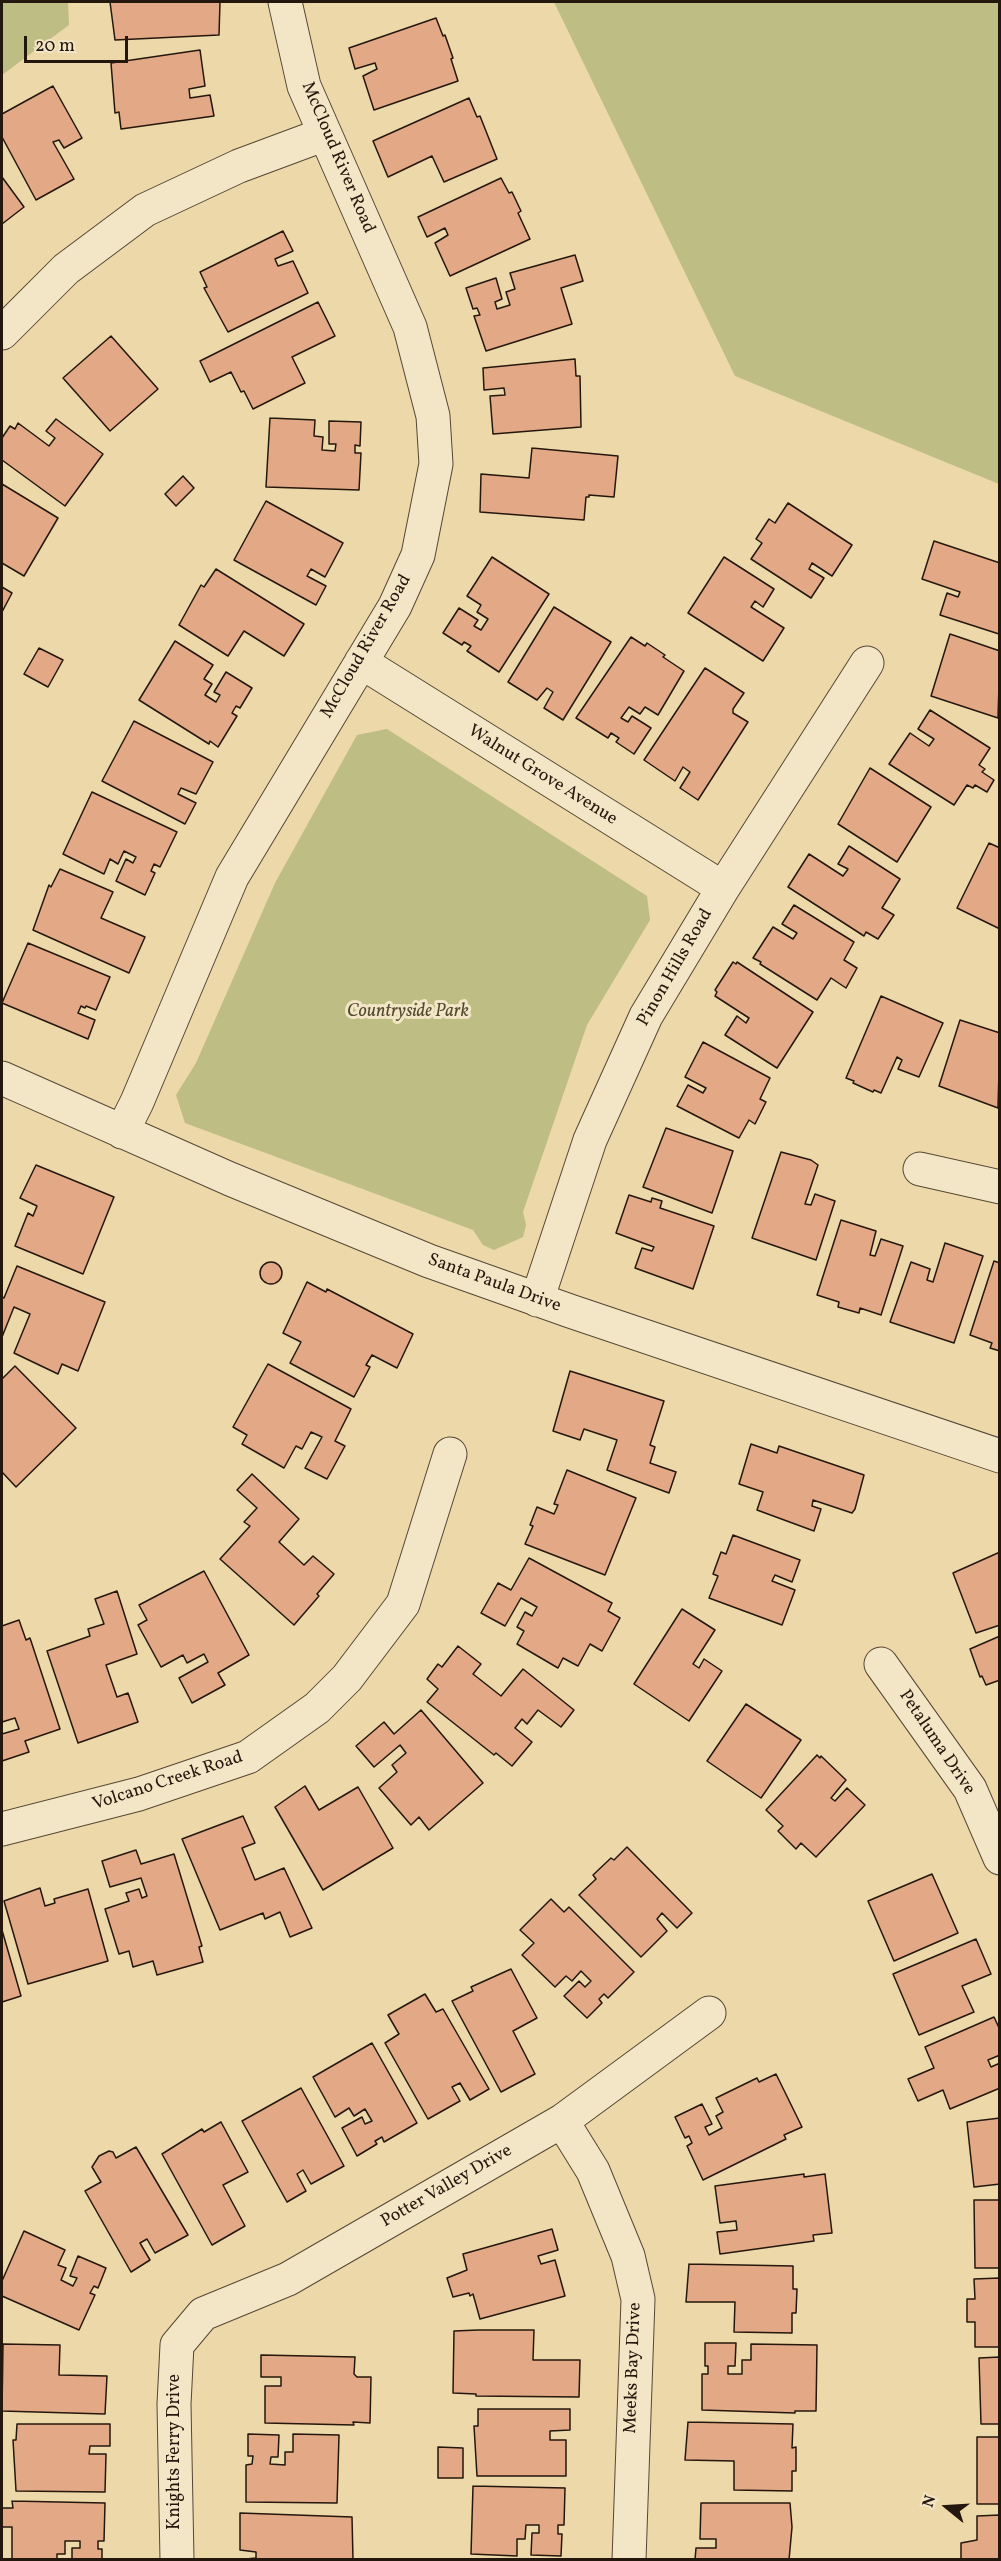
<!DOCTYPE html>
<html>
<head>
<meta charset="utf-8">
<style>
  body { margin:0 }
  #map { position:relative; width:1001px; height:2561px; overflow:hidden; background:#ecd8a8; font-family:Vollkorn,serif }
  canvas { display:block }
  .frame { position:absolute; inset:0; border:3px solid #24170d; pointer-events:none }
  .north { position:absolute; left:917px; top:2477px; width:60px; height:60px; -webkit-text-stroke:4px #f3e6c6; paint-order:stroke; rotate:288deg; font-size:16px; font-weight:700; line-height:24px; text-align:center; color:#24170d }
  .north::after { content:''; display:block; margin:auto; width:21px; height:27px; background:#24170d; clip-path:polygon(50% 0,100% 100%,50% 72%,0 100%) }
  .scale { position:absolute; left:24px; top:36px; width:104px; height:27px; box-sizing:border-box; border:3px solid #24170d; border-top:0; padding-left:8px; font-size:18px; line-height:21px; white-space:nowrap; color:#24170d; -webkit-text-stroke:4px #f3e6c6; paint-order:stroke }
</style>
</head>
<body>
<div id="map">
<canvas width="1001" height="2561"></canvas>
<div class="frame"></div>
<div class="north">N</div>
<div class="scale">20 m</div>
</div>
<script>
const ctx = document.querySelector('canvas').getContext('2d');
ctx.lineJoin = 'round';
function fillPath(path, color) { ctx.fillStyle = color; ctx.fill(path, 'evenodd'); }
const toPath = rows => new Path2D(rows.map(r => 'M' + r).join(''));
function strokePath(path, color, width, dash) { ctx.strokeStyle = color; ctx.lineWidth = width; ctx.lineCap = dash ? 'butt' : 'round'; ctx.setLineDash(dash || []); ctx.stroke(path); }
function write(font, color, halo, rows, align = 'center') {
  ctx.font = font + ' Vollkorn,serif'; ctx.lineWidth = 6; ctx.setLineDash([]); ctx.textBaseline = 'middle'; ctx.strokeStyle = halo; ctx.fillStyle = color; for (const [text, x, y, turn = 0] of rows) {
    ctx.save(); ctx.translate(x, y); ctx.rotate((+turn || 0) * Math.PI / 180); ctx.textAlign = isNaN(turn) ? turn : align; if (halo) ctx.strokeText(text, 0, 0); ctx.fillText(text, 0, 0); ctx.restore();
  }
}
fillPath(toPath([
  [2,2,68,2,69,25,2,75],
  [554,2,999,2,999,484,735,376],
  [387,729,647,896,650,920,587,1025,523,1212,526,1225,523,1237,494,1250,483,1245,473,1230,185,1123,176,1095,196,1063,275,883,357,735]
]), '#bdbd84');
const building = toPath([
  [110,2,220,2,219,35,115,40,110,2],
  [436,18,443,36,445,35,453,58,451,59,458,81,374,110,363,76,377,69,375,63,355,69,349,48,436,18],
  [200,50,205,86,189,89,190,98,210,95,214,116,121,129,119,112,115,113,111,63,200,50],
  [53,86,82,138,64,148,59,140,53,142,74,179,36,200,2,137,2,114,53,86],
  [469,98,477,117,480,116,497,159,444,182,432,156,388,177,373,141,469,98],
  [2,177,24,207,2,224,2,177],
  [501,178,509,193,512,192,521,211,518,213,530,239,450,276,435,243,448,235,445,228,427,237,418,217,501,178],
  [283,231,293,251,275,259,278,266,293,261,308,293,228,332,204,288,207,287,200,272,283,231],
  [575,255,583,281,561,288,572,324,486,351,474,316,480,315,477,308,473,309,466,288,496,278,502,299,495,302,497,309,510,305,506,292,515,289,510,273,575,255],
  [318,302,335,336,292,357,305,383,253,409,244,391,241,392,231,372,210,382,200,361,318,302],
  [111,336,158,389,110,431,63,378,111,336],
  [575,359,576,376,580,376,581,427,493,434,490,396,505,395,504,388,484,390,483,368,575,359],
  [270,418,315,420,314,436,323,437,322,450,335,451,336,444,329,444,329,421,361,422,360,446,355,445,355,453,361,453,359,490,266,487,270,418],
  [56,419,103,454,65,506,2,460,2,438,10,426,15,429,18,423,49,446,55,438,46,431,56,419],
  [532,448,618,456,614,497,589,495,589,497,586,497,584,520,480,512,481,474,529,478,532,448],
  [183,476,194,488,176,506,165,494,183,476],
  [2,484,58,518,24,576,2,563,2,484],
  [266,501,343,543,325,577,311,569,307,576,326,586,316,605,234,560,266,501],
  [788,503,852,545,832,576,812,563,809,569,824,578,811,598,751,559,762,543,756,539,769,519,775,523,788,503],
  [934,541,1000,563,999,634,940,615,947,593,958,597,960,592,922,579,934,541],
  [492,557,549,594,499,672,467,651,471,646,464,642,462,645,443,633,459,608,478,620,474,626,481,630,488,619,477,612,481,605,467,596,492,557],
  [724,557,774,589,763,607,755,601,751,607,784,628,763,661,688,613,724,557],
  [216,569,304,624,284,656,244,631,228,656,179,625,201,585,204,587,216,569],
  [2,587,12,593,2,612,2,587],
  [554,607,611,642,563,720,544,708,553,692,547,688,537,700,508,682,554,607],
  [950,634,1000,651,998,718,931,696,950,634],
  [631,637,645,646,647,643,665,655,663,657,684,671,658,715,645,707,640,714,629,707,621,718,628,722,632,716,651,728,634,754,616,742,619,738,611,733,608,738,576,718,631,637],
  [175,641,213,665,204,679,212,684,205,695,216,702,220,695,214,692,226,672,252,688,240,708,236,706,232,713,237,716,218,747,210,741,209,744,139,700,175,641],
  [39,648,63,660,48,687,24,674,39,648],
  [705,668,744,693,733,709,733,713,748,722,698,800,680,788,690,772,683,767,675,781,644,760,705,668],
  [930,710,990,748,979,765,985,769,982,772,994,780,987,792,975,785,973,788,967,785,954,805,889,764,910,733,929,746,934,739,918,729,930,710],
  [134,721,213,762,196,794,181,788,178,794,196,803,185,824,102,781,134,721],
  [870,768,931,807,897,862,838,824,870,768],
  [92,792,177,832,160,867,154,864,151,871,155,873,145,895,116,881,126,859,133,863,136,857,124,851,118,864,110,859,104,874,63,854,92,792],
  [989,843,1000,848,1000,929,957,908,989,843],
  [849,846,900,879,882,908,894,915,878,939,866,932,864,936,788,887,809,854,843,876,848,869,838,864,849,846],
  [60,869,113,892,101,918,145,937,129,973,33,930,49,885,51,887,60,869],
  [794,905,854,942,844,960,857,968,846,988,831,978,817,1000,760,964,761,962,753,958,773,927,793,939,797,933,782,924,794,905],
  [28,943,110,977,96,1010,86,1006,85,1008,81,1006,78,1013,95,1020,88,1039,2,1003,28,943],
  [733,962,736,964,737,962,813,1012,777,1068,725,1035,737,1016,746,1023,749,1018,715,996,717,992,715,990,733,962],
  [881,996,943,1023,919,1077,898,1069,902,1060,897,1057,881,1093,874,1090,873,1092,853,1083,854,1081,846,1078,881,996],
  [960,1020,1000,1033,998,1108,939,1086,960,1020],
  [703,1042,770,1078,760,1099,766,1102,755,1124,749,1120,739,1138,677,1106,688,1085,703,1093,706,1088,685,1077,703,1042],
  [666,1128,733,1151,712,1213,643,1187,666,1128],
  [781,1152,811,1160,818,1165,805,1204,811,1205,815,1194,835,1201,816,1260,752,1238,781,1152],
  [36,1165,114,1197,83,1274,15,1246,28,1213,33,1216,37,1206,20,1198,36,1165],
  [629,1195,651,1202,652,1198,662,1201,660,1208,714,1226,693,1289,635,1268,642,1248,652,1251,654,1247,616,1233,629,1195],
  [841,1220,876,1231,870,1255,875,1256,881,1239,903,1246,881,1315,860,1308,859,1313,838,1307,839,1302,817,1295,841,1220],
  [945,1243,983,1256,954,1343,890,1322,911,1262,930,1269,927,1280,933,1282,945,1243],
  [994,1261,1000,1263,1000,1351,990,1348,992,1343,970,1335,994,1261],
  '260 1273a11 11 0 1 1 22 0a11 11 0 1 1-22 0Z',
  [17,1266,105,1302,78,1371,62,1364,58,1374,14,1353,30,1314,14,1307,2,1337,2,1297,4,1298,17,1266],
  [307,1282,326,1292,327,1289,413,1334,397,1368,372,1355,366,1365,370,1367,354,1397,290,1363,301,1342,283,1333,307,1282],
  [268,1364,351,1409,335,1441,345,1446,327,1479,305,1468,322,1437,311,1432,302,1449,296,1446,284,1468,242,1444,247,1435,233,1427,268,1364],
  [15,1366,76,1428,16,1487,2,1472,2,1377,3,1378,15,1366],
  [570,1371,664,1401,650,1445,655,1447,650,1463,676,1472,669,1493,607,1470,617,1440,584,1429,580,1440,553,1431,570,1371],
  [751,1444,777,1453,779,1446,864,1475,855,1509,852,1513,813,1500,812,1506,821,1509,814,1531,757,1510,763,1492,739,1484,751,1444],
  [567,1470,636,1498,605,1575,525,1544,533,1526,530,1525,537,1507,554,1514,558,1505,554,1504,567,1470],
  [252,1474,299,1519,279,1542,304,1565,313,1556,334,1574,317,1594,319,1596,294,1625,220,1559,250,1526,244,1522,257,1508,237,1490,252,1474],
  [733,1535,800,1560,792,1582,775,1575,772,1581,795,1590,782,1625,709,1598,718,1576,713,1574,721,1552,726,1554,733,1535],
  [1000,1552,1000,1625,976,1633,953,1573,1000,1552],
  [529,1558,612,1603,608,1611,620,1618,602,1651,590,1644,578,1666,563,1658,558,1668,517,1644,524,1631,517,1627,525,1612,532,1616,537,1607,521,1598,505,1626,481,1613,498,1583,511,1590,529,1558],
  [204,1571,249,1655,218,1673,225,1685,192,1703,179,1678,208,1662,204,1654,187,1663,183,1655,161,1667,138,1625,147,1620,139,1605,204,1571],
  [117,1591,137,1654,106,1665,117,1697,128,1693,138,1722,78,1743,47,1651,90,1636,88,1629,104,1624,95,1599,117,1591],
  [682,1609,715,1630,693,1664,699,1668,704,1659,722,1671,689,1721,634,1684,682,1609],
  [19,1620,26,1640,30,1638,60,1729,25,1741,29,1752,2,1761,2,1734,19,1729,15,1718,2,1722,2,1626,19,1620],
  [1000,1636,1000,1680,986,1685,982,1676,980,1677,970,1649,1000,1636],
  [458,1646,481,1664,473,1674,501,1696,523,1669,574,1710,561,1727,538,1710,527,1724,522,1719,515,1728,532,1742,512,1766,496,1753,494,1755,427,1702,438,1689,427,1679,438,1664,442,1667,458,1646],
  [746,1704,801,1740,761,1798,707,1761,746,1704],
  [421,1710,483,1783,429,1830,419,1817,411,1825,379,1788,397,1772,392,1765,406,1753,400,1745,374,1767,356,1746,384,1722,394,1734,421,1710],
  [817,1755,820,1758,821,1756,846,1780,831,1798,835,1801,847,1788,865,1805,816,1857,801,1843,796,1849,778,1831,783,1826,766,1810,817,1755],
  [305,1786,319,1810,358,1787,393,1848,323,1890,275,1807,305,1786],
  [243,1816,255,1843,242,1848,255,1880,284,1868,312,1928,290,1937,280,1912,265,1919,263,1913,220,1930,182,1839,243,1816],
  [627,1847,692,1913,677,1928,662,1913,657,1919,667,1931,641,1957,579,1895,596,1879,593,1875,611,1858,614,1860,627,1847],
  [136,1850,141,1864,174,1854,202,1946,199,1947,203,1962,157,1975,153,1961,133,1967,129,1951,119,1954,105,1909,129,1901,126,1893,139,1889,142,1898,147,1896,141,1878,110,1887,102,1861,136,1850],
  [932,1874,958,1933,894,1961,868,1901,932,1874],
  [40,1888,45,1906,55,1903,54,1899,88,1889,108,1961,28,1984,4,1901,40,1888],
  [551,1899,564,1912,569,1907,634,1972,608,1998,604,1994,599,1999,602,2003,587,2018,564,1996,579,1981,585,1987,591,1981,581,1971,572,1981,566,1976,555,1987,522,1955,534,1943,520,1930,551,1899],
  [2,1930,21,1996,2,2002,2,1930],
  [976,1939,991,1974,962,1986,974,2012,919,2035,893,1974,976,1939],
  [511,1969,537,2018,513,2031,535,2074,501,2092,452,2001,473,1991,471,1987,511,1969],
  [425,1994,436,2012,443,2009,489,2089,470,2100,460,2083,452,2087,460,2101,428,2119,385,2043,399,2034,388,2015,425,1994],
  [994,2017,1000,2030,1000,2055,988,2060,991,2067,1000,2063,1000,2088,950,2109,943,2090,918,2101,908,2079,934,2068,925,2047,994,2017],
  [372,2043,417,2123,384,2142,382,2137,375,2141,377,2144,357,2156,342,2128,362,2117,365,2124,372,2121,365,2109,354,2116,349,2108,335,2117,313,2077,372,2043],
  [776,2074,802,2127,784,2135,786,2139,703,2180,687,2146,692,2143,689,2136,685,2138,675,2117,702,2104,712,2124,705,2127,709,2135,722,2128,716,2116,723,2112,716,2098,757,2078,759,2082,776,2074],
  [301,2088,344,2166,311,2184,303,2170,297,2174,306,2191,287,2202,242,2121,301,2088],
  [1000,2118,1000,2184,974,2187,967,2122,1000,2118],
  [221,2122,248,2172,223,2185,245,2226,212,2245,162,2154,202,2129,204,2132,221,2122],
  [136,2147,188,2235,155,2253,147,2239,140,2243,150,2260,131,2272,85,2191,101,2182,92,2167,99,2156,109,2151,113,2152,116,2158,136,2147],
  [804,2174,804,2177,825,2174,832,2233,813,2235,814,2241,720,2254,717,2232,737,2230,736,2221,720,2223,715,2186,804,2174],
  [974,2200,1000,2200,1000,2268,975,2268,974,2200],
  [552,2229,558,2250,538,2256,541,2264,555,2260,565,2296,480,2319,473,2294,470,2296,469,2293,453,2297,447,2278,467,2270,463,2254,552,2229],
  [24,2231,65,2250,58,2265,66,2268,61,2280,73,2286,77,2278,70,2276,78,2256,106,2268,98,2288,94,2286,90,2293,95,2295,79,2330,2,2296,2,2281,24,2231],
  [689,2264,793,2266,793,2289,797,2289,796,2313,792,2313,792,2333,734,2332,735,2302,686,2302,689,2264],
  [1000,2278,1000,2347,975,2347,975,2322,967,2322,967,2299,975,2299,974,2279,1000,2278],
  [478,2330,534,2330,533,2360,580,2360,579,2397,476,2396,476,2394,453,2393,454,2331,478,2330],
  [705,2343,736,2343,735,2366,728,2366,728,2374,742,2374,742,2360,751,2360,751,2344,817,2345,816,2411,795,2411,795,2413,702,2410,702,2374,708,2374,708,2366,705,2366,705,2343],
  [3,2344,60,2345,59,2375,107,2376,105,2414,2,2411,3,2344],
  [261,2355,355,2357,354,2374,357,2377,371,2377,370,2423,353,2422,354,2425,265,2423,265,2386,281,2386,281,2377,261,2377,261,2355],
  [1000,2357,1000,2424,981,2424,979,2358,1000,2357],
  [478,2409,570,2409,570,2430,550,2431,550,2440,566,2440,566,2476,477,2476,474,2426,478,2426,478,2409],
  [688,2422,793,2424,792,2448,796,2447,796,2471,792,2471,792,2491,734,2490,734,2461,685,2460,688,2422],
  [17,2424,110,2424,110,2446,90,2446,89,2454,106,2454,105,2492,16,2491,13,2440,16,2440,17,2424],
  [248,2434,279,2435,278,2457,271,2457,270,2464,285,2465,285,2452,293,2452,293,2434,339,2435,337,2503,246,2502,246,2465,252,2464,253,2456,248,2456,248,2434],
  [977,2437,1000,2437,1000,2504,977,2504,977,2437],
  [438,2447,463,2448,463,2478,438,2478,438,2447],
  [473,2486,565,2488,564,2525,558,2525,558,2534,562,2534,561,2556,531,2555,532,2533,539,2533,539,2525,526,2525,525,2539,517,2539,517,2556,471,2554,473,2486],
  [12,2501,105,2503,104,2541,98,2541,98,2549,102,2549,102,2560,72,2560,72,2548,80,2548,80,2541,65,2541,65,2554,57,2554,57,2560,12,2560,12,2527,2,2527,2,2508,13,2508,12,2501],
  [701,2503,790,2503,792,2527,789,2560,695,2560,696,2548,716,2548,716,2539,700,2539,701,2503],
  [240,2513,352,2517,353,2560,236,2560,256,2558,256,2552,240,2550,240,2513],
  [1000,2515,1000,2560,961,2560,961,2543,977,2540,977,2516,1000,2515]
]);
fillPath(building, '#e3a986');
strokePath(building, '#24170d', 1.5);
const minor = toPath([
  [2,333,66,269,145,210,239,166,325,134],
  [361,662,723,888],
  [2,1078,230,1179,429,1261,570,1311,1000,1456],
  [122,1132,137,1102,232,877,395,606,418,555,436,464,433,416,410,327,304,86,285,2],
  [920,1169,1000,1187],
  [537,1300,590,1140,646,1016,723,888,867,663],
  [881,1664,970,1789,1000,1858],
  [2,1829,139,1794,248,1757,317,1708,347,1678,403,1604,450,1454],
  [562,2121,593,2171,628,2256,638,2299,629,2560],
  [177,2560,174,2404,177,2345,203,2314,288,2279,562,2121,709,2013]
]);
strokePath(minor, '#564734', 35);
strokePath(minor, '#f3e6c6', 33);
write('18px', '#24170d', '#f3e6c6', [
  ["McCloud River Road",337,158,67],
  ["McCloud River Road",367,647,-60],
  ["Walnut Grove Avenue",542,776,32],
  ["Pinon Hills Road",676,968,-60],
  ["Santa Paula Drive",494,1284,20],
  ["Petaluma Drive",936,1743,56],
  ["Volcano Creek Road",168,1782,-18],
  ["Potter Valley Drive",447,2187,-30],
  ["Meeks Bay Drive",634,2368,-88],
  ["Knights Ferry Drive",176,2452,-90]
]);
write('italic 18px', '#524931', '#f3e6c6', [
  ["Countryside Park",408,1013]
]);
</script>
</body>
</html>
